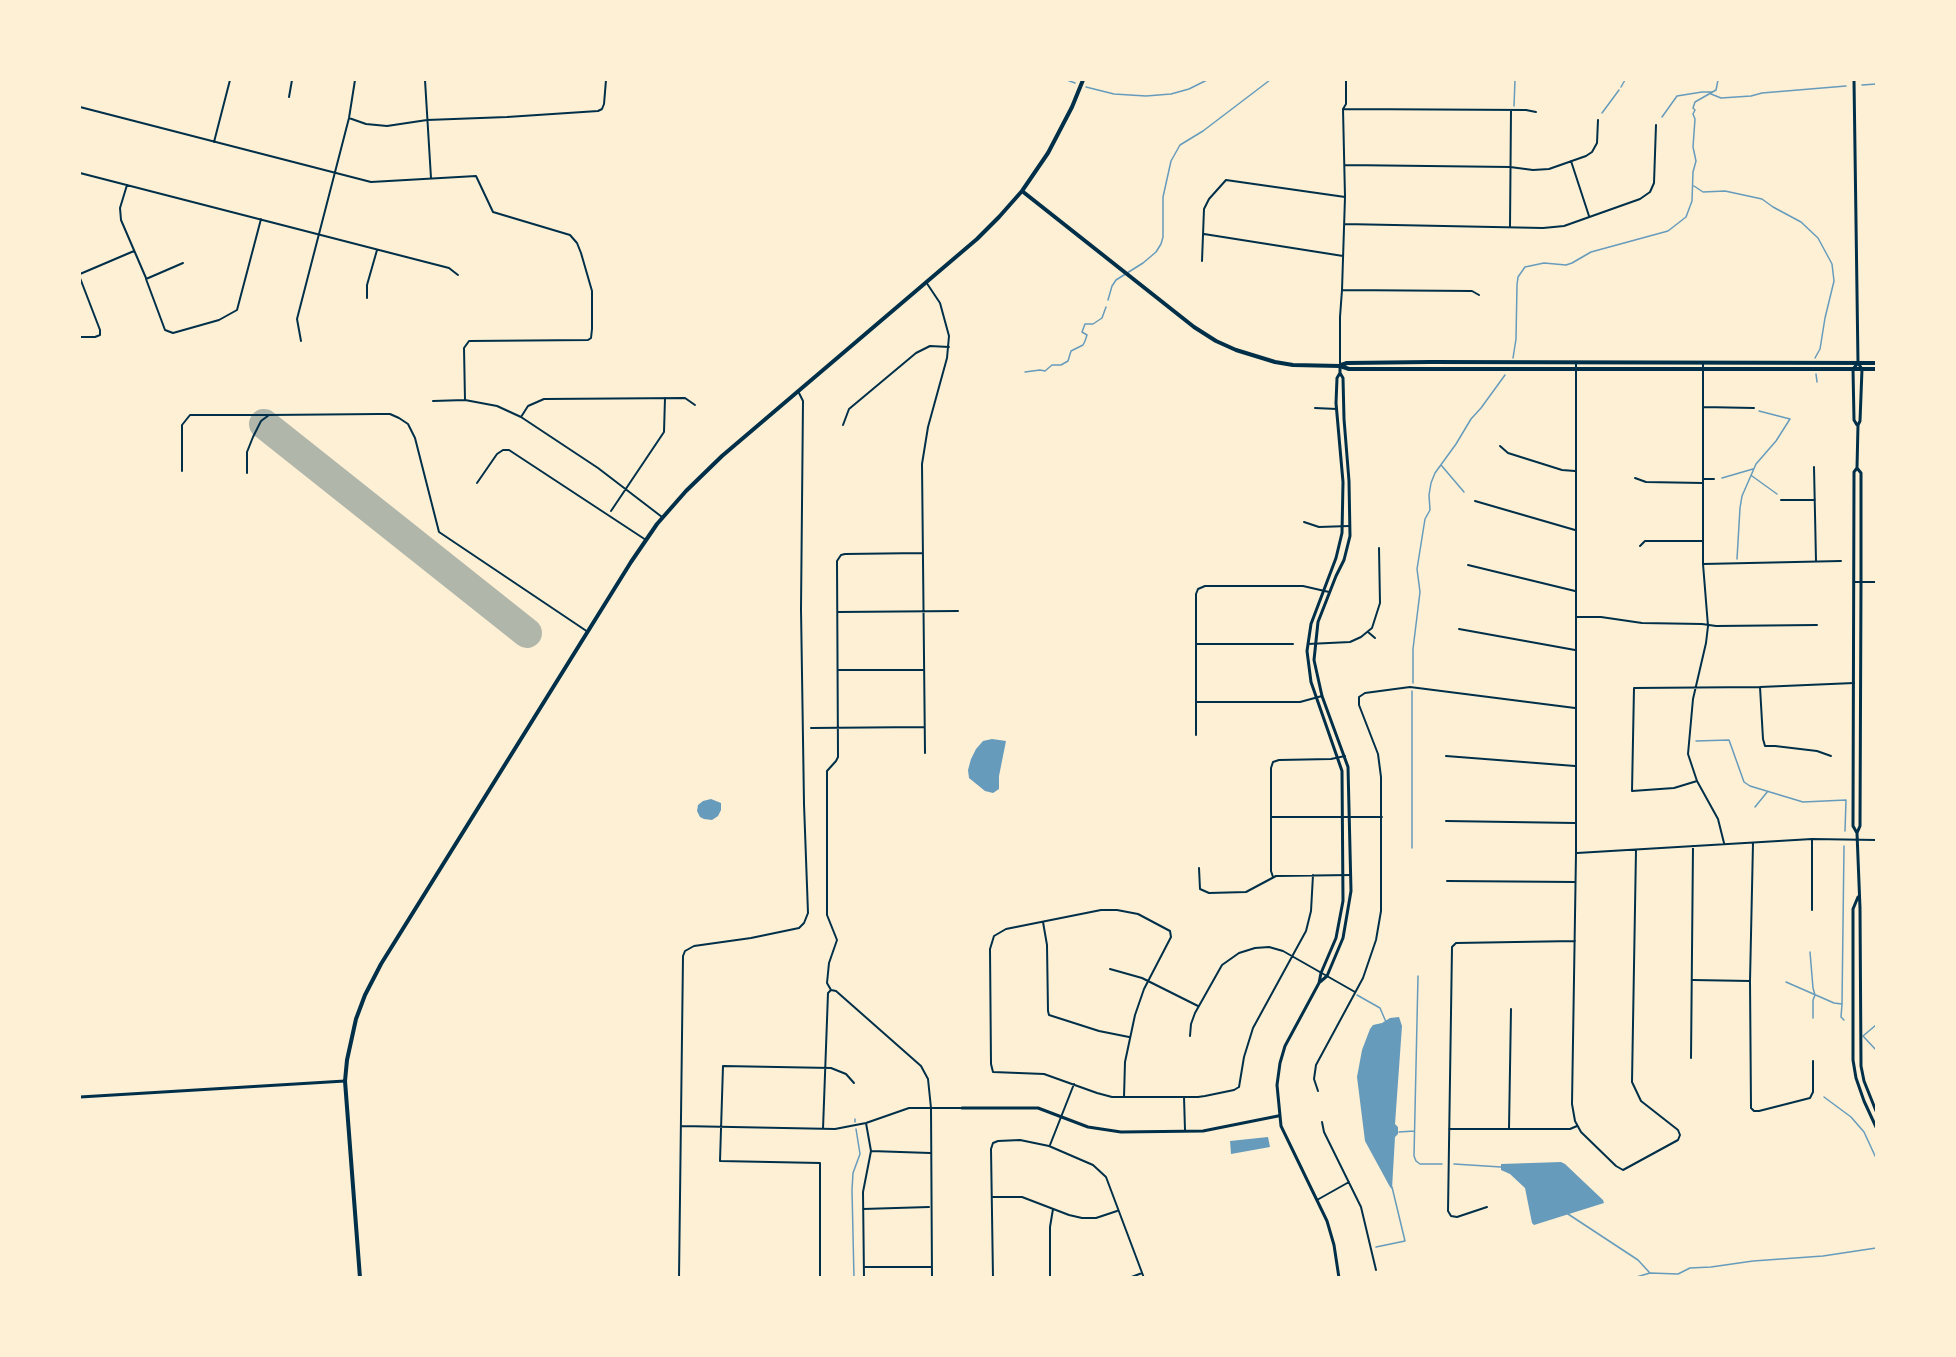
<!DOCTYPE html>
<html>
<head>
<meta charset="utf-8">
<style>
  body { margin:0 }
  #map { position:relative; width:1956px; height:1357px; overflow:hidden; background:#fdf0d5; font-family:Arial,sans-serif }
  canvas { display:block }
  .frame { position:absolute; inset:0; border:81px solid #fdf0d5; pointer-events:none }
</style>
</head>
<body>
<div id="map">
<canvas width="1956" height="1357"></canvas>
<div class="frame"></div>
</div>
<script>
const ctx = document.querySelector('canvas').getContext('2d');
ctx.lineJoin = 'round';
function fillPath(path, color) { ctx.fillStyle = color; ctx.fill(path, 'evenodd'); }
const toPath = rows => new Path2D(rows.map(r => 'M' + r).join(''));
function strokePath(path, color, width, dash) { ctx.strokeStyle = color; ctx.lineWidth = width; ctx.lineCap = dash ? 'butt' : 'round'; ctx.setLineDash(dash || []); ctx.stroke(path); }
fillPath(toPath([
  [992,739,1006,741,999,776,999,789,993,793,985,791,969,778,968,770,971,759,976,749,983,741],
  [711,799,721,803,721,810,718,816,712,820,704,819,700,817,697,811,698,805,703,801],
  [1399,1017,1402,1026,1395,1124,1398,1127,1398,1134,1395,1137,1392,1189,1390,1187,1365,1141,1357,1077,1362,1050,1370,1029,1373,1025,1382,1023,1390,1018],
  [1268,1137,1270,1147,1231,1154,1230,1141],
  [1561,1162,1565,1164,1603,1200,1604,1203,1534,1225,1532,1223,1525,1188,1510,1174,1501,1170,1501,1164]
]), '#669bbc');
strokePath(toPath([
  [1067,80,1075,83],
  [1862,85,1876,84],
  [1086,87,1114,94,1146,96,1171,94,1189,89,1207,80],
  [1621,87,1625,80],
  [1711,94,1721,98,1751,96,1762,93,1846,86],
  [1514,106,1515,80],
  [1602,113,1619,90],
  [1662,117,1677,96,1702,92,1712,92],
  [1694,186,1703,192,1725,191,1762,199,1773,207,1801,222,1818,238,1832,264,1834,281,1825,318,1820,349,1815,358],
  [1108,300,1112,286,1116,280,1143,263,1156,252,1161,244,1163,237,1163,197,1171,161,1180,145,1203,131,1270,80],
  [1513,358,1516,339,1517,285,1518,277,1525,267,1544,263,1566,265,1572,263,1591,252,1668,231,1686,217,1692,201,1693,172,1696,161,1693,147,1695,119,1693,114,1695,110,1693,108,1695,102,1716,90,1718,80],
  [1025,372,1040,370,1045,371,1052,365,1061,365,1068,361,1071,351,1083,345,1085,341,1087,335,1082,332,1085,324,1093,324,1102,318,1106,307],
  [1816,374,1817,382],
  [1441,465,1464,492],
  [1752,476,1777,494],
  [1722,478,1753,469],
  [1737,559,1740,508,1742,496,1756,464,1776,441,1790,419,1759,411],
  [1413,683,1413,649,1420,592,1417,569,1425,519,1430,510,1429,495,1431,483,1435,473,1456,444,1471,419,1481,408,1505,375],
  [1696,741,1729,740,1744,782,1750,786,1803,802,1846,800,1845,831],
  [1755,807,1768,791],
  [1412,848,1412,691],
  [1810,952,1813,988,1815,995,1813,1000,1813,1018],
  [1418,976,1414,1156,1416,1161,1420,1164,1442,1164],
  [1786,982,1834,1003,1842,1004,1841,1017,1844,1020],
  [1357,995,1380,1008,1386,1022],
  [1842,1004,1844,846],
  [1876,1025,1863,1036,1876,1050],
  [1824,1097,1851,1117,1864,1132,1876,1158],
  [855,1119,855,1122],
  [1399,1132,1414,1131],
  [1454,1164,1501,1167],
  [1568,1214,1638,1260,1649,1272],
  [1376,1247,1405,1241,1392,1187],
  [854,1278,852,1190,853,1173,860,1154,856,1129],
  [1633,1278,1650,1273,1678,1274,1690,1268,1711,1267,1753,1261,1823,1256,1876,1248]
]), '#669bbc', 1.5);
strokePath(toPath([
  [264,424,527,633]
]), '#b1b6ab', 30);
strokePath(toPath([
  [425,80,431,178],
  [289,97,292,80],
  [80,107,371,182,476,176,493,212,570,235,577,243,581,253,592,291,592,329,591,338,588,340,469,341,464,348,465,400,497,406,521,417,598,468,662,517],
  [1343,109,1526,110,1536,112],
  [349,118,366,124,387,126,427,120,507,117,598,111,602,109,604,104,606,80],
  [214,142,230,80],
  [1571,161,1589,216],
  [1345,165,1510,167,1533,170,1549,169,1586,156,1592,152,1597,143,1598,120],
  [80,173,449,268,458,275],
  [127,185,120,208,121,220,146,278],
  [1344,224,1543,228,1564,226,1640,199,1650,192,1654,183,1656,125],
  [1510,227,1511,110],
  [1204,234,1343,256],
  [1202,261,1204,209,1209,199,1226,180,1345,197],
  [183,263,146,279,165,330,173,333,219,320,237,310,261,219],
  [80,274,134,251],
  [80,278,100,330,100,335,95,337,80,337],
  [1342,290,1472,291,1479,295],
  [367,298,367,285,377,250],
  [301,341,297,319,349,118,355,80],
  [1576,363,1576,853,1572,1104,1575,1121,1581,1132,1616,1166,1623,1170,1678,1140,1680,1135,1678,1130,1641,1101,1632,1082,1636,850],
  [1703,364,1703,564,1708,626,1706,643,1693,699,1688,754,1697,781,1718,819,1724,843],
  [1340,366,1340,317,1342,290,1345,197,1343,109,1346,104,1346,80],
  [433,401,465,400],
  [1703,407,1754,408],
  [1315,408,1337,409],
  [521,417,528,406,544,399,685,398,695,405],
  [843,425,849,409,916,353,930,346,949,347],
  [1500,446,1508,453,1562,470,1575,471],
  [1814,467,1816,561],
  [182,471,182,425,190,415,269,415],
  [247,473,247,452,253,437,261,421,269,415,378,414,390,414,399,418,408,424,415,438,439,532,588,632],
  [1635,478,1646,482,1703,483],
  [1703,479,1714,479],
  [477,483,497,454,503,450,509,450,646,540],
  [1781,500,1815,500],
  [1475,501,1575,530],
  [611,511,664,432,665,398],
  [1304,522,1319,527,1349,526],
  [1640,546,1645,541,1703,541],
  [922,553,845,554,841,555,837,561,838,757,836,761,827,771,827,915,837,940,829,963,827,983,831,990,836,991,921,1066,928,1079,931,1108,932,1278],
  [1703,564,1841,561],
  [1468,565,1575,591],
  [1854,582,1876,582],
  [838,612,958,611],
  [1576,617,1601,617,1642,623,1702,624,1716,626,1817,625],
  [1459,629,1575,650],
  [1368,632,1375,638],
  [1196,644,1293,644],
  [1308,644,1350,642,1361,637,1372,628,1380,603,1379,548],
  [838,670,924,670],
  [1760,687,1763,739,1765,746,1775,746,1817,751,1831,756],
  [1196,702,1300,702,1322,696],
  [811,728,924,727],
  [1196,735,1196,594,1198,589,1205,586,1303,586,1329,592],
  [925,753,922,464,928,427,947,358,949,336,940,303,926,282],
  [1446,756,1575,766],
  [1697,781,1674,788,1632,791,1634,688,1760,687,1854,683],
  [1272,817,1382,817],
  [1446,821,1575,823],
  [1753,843,1750,981,1751,1108,1754,1111,1759,1111,1810,1098,1813,1092,1813,1061],
  [1577,853,1812,839,1876,840],
  [1199,868,1200,889,1209,893,1246,892,1276,876,1351,875],
  [1273,877,1271,871,1271,768,1273,762,1279,760,1331,759,1345,756],
  [1447,881,1575,882],
  [1812,910,1812,839],
  [1043,922,1047,945,1048,1011,1049,1015,1099,1031,1129,1037],
  [1110,969,1142,978,1198,1006],
  [1693,980,1750,981],
  [1190,1036,1191,1024,1195,1013,1222,965,1239,953,1255,948,1269,947,1283,951,1355,992],
  [1691,1058,1693,846],
  [1318,1091,1314,1079,1316,1065,1363,978,1376,940,1381,911,1381,777,1378,754,1359,705,1359,697,1365,693,1410,687,1575,708],
  [1124,1097,1125,1062,1135,1015,1144,989,1171,937,1170,931,1138,914,1117,910,1101,910,1006,929,994,936,990,949,991,1064,993,1072,1044,1074,1097,1093,1112,1097,1198,1097,1205,1096,1234,1090,1239,1087,1244,1057,1253,1028,1306,931,1311,911,1313,875],
  [1184,1097,1185,1130],
  [1322,1122,1324,1132,1361,1207,1376,1270],
  [681,1126,835,1129,866,1123,909,1108,962,1108],
  [823,1129,828,993,831,990],
  [1449,1129,1570,1129,1577,1126],
  [1509,1129,1511,1009],
  [1050,1145,1074,1084],
  [871,1151,930,1153],
  [992,1197,1022,1197,1069,1215,1082,1218,1096,1218,1117,1211],
  [1317,1200,1349,1182],
  [1487,1207,1457,1217,1451,1216,1448,1211,1452,947,1456,943,1575,941],
  [863,1209,929,1207],
  [864,1267,932,1267],
  [679,1278,683,956,685,951,694,946,751,938,799,928,804,923,808,913,804,804,801,609,803,401,799,393],
  [820,1278,820,1163,720,1161,723,1066,831,1068,846,1074,854,1083],
  [864,1278,863,1192,871,1151,866,1123],
  [993,1278,991,1149,993,1143,998,1141,1020,1140,1049,1146,1093,1165,1106,1177,1144,1278],
  [1050,1278,1050,1227,1053,1209],
  [1129,1278,1142,1273]
]), '#003049', 2);
strokePath(toPath([
  [1854,80,1858,363,1862,369,1860,421,1858,425,1857,468,1861,473,1861,583,1860,826,1857,833],
  [1857,425,1854,420,1853,369,1858,363],
  [1857,468,1854,472,1853,826,1857,833,1860,908,1861,1066,1864,1081,1876,1111],
  [1858,897,1853,909,1853,1060,1856,1078,1864,1101,1876,1127],
  [1320,982,1327,976,1343,938,1351,891,1348,767,1322,696,1314,660,1318,622,1336,576,1344,560,1350,536,1349,481,1344,419,1343,378,1340,373,1340,366],
  [80,1097,345,1081],
  [962,1108,1038,1108,1088,1127,1121,1132,1203,1131,1278,1116],
  [1339,1278,1334,1245,1327,1221,1281,1126,1277,1085,1280,1063,1285,1046,1319,983,1321,973,1336,938,1343,901,1342,771,1311,682,1307,651,1311,624,1336,558,1342,533,1343,482,1336,403,1337,378,1340,373]
]), '#003049', 3);
strokePath(toPath([
  [1022,191,1194,327,1216,341,1236,350,1275,362,1293,365,1340,366,1349,369,1876,369],
  [1341,365,1347,363,1430,362,1876,363],
  [360,1278,345,1081,347,1060,356,1019,365,995,381,964,631,562,657,524,686,491,722,456,977,239,999,217,1022,191,1048,153,1072,107,1083,80]
]), '#003049', 4);
</script>
</body>
</html>
